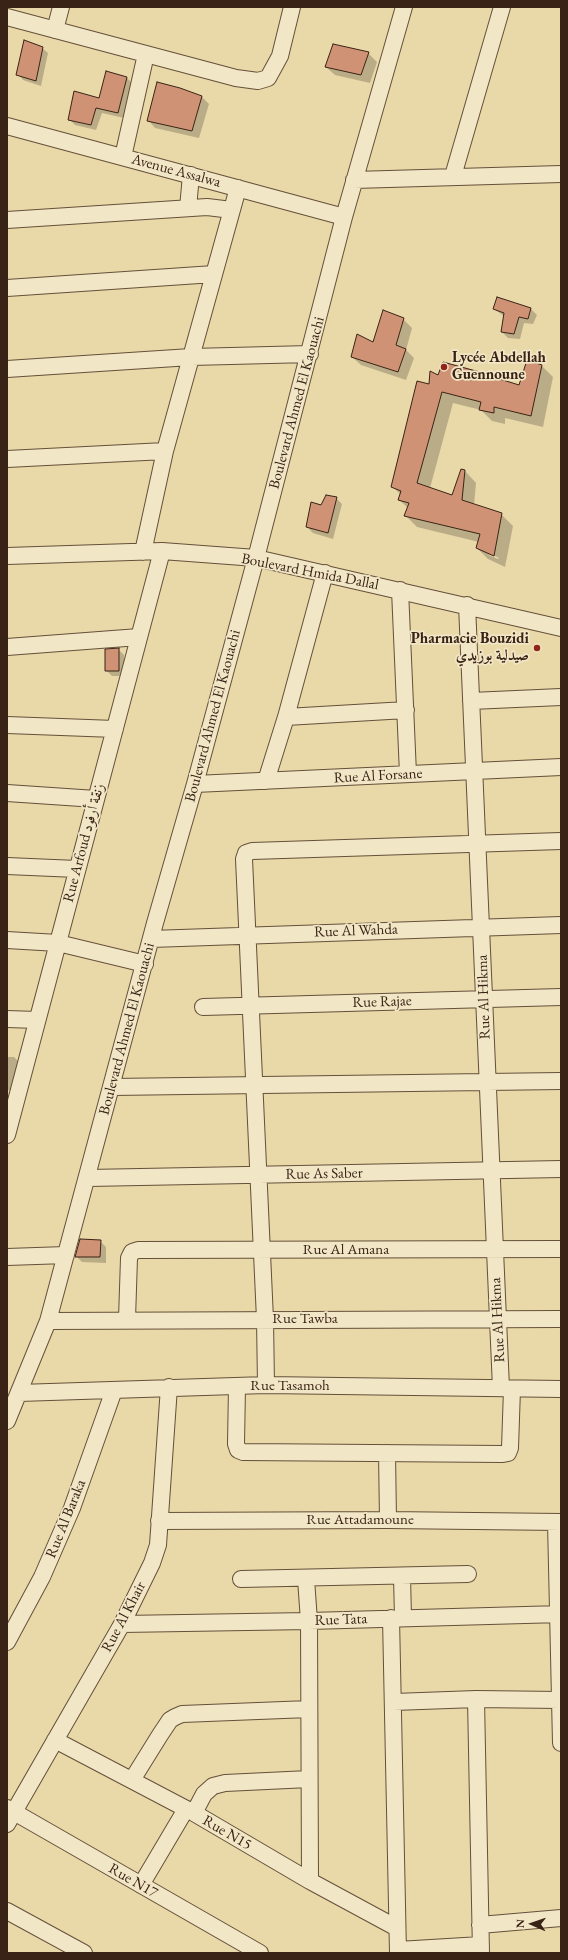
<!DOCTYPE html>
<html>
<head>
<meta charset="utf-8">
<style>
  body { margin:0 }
  #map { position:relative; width:568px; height:1960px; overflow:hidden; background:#e9d8a8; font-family:"EB Garamond",serif }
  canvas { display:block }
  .frame { position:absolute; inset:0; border:8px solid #392316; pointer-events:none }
  .north { position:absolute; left:512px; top:1904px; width:40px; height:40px; -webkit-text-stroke:3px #f1e6c6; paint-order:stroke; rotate:272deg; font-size:11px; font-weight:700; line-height:16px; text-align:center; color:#392316 }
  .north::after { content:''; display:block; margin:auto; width:14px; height:18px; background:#392316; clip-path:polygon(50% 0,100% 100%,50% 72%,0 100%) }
</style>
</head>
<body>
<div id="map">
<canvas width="568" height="1960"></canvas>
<div class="frame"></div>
<div class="north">N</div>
</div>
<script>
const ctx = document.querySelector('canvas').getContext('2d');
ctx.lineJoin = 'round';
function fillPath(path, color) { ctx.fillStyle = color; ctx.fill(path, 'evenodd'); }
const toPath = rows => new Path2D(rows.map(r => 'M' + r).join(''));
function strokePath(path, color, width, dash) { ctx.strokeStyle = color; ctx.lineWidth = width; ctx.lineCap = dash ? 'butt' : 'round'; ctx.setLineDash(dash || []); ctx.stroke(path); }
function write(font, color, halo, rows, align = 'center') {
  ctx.font = font + ' "EB Garamond",Amiri,serif'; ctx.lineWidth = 3.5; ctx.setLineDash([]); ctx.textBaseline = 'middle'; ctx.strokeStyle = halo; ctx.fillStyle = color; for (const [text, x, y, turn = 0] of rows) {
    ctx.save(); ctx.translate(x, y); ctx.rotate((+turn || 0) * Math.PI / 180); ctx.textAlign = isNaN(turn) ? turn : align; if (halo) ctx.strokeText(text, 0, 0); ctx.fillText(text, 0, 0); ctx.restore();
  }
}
fillPath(toPath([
  [42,48,48,53,41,86,23,80,18,74],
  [368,53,377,62,370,83,335,75,326,67],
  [107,72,127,78,133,84,124,118,102,113,96,130,75,125,69,119,99,99],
  [202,97,209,104,199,138,155,128,148,120],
  [497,298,531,309,537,315,533,324,524,323,520,339,508,338,502,332,505,317,494,309],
  [403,319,412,328,406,350,414,358,406,380,361,365,352,357,374,343],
  [542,366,553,377,543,427,505,418,505,424,492,421,481,410,453,403,430,488,452,496,465,471,476,483,474,505,501,514,513,526,505,567,488,559,477,548,479,542,417,527,405,515,408,508,399,500,401,495,392,486,429,385,439,377,487,374,490,377,520,386],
  [489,553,499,558,498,559,489,555],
  [336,498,342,504,333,539,313,533,307,527,322,506],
  [118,649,124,655,124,676,112,676,106,670],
  [7,1057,14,1057,20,1063,16,1090,7,1090],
  [100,1241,106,1247,106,1263,82,1262,76,1256]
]), '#0003');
const building = toPath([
  [24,40,43,47,36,81,16,75,24,40],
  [333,44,369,52,361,75,325,67,333,44],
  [106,71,127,77,118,113,96,108,91,125,68,120,74,91,99,98,106,71],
  [157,82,180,88,202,96,192,131,147,121,157,82],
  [497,297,531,308,528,319,519,317,514,334,501,332,504,313,493,309,497,297],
  [383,310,404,318,396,345,406,349,398,372,351,357,357,334,373,342,383,310],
  [527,360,542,365,531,416,494,407,494,413,479,410,481,402,442,392,417,483,452,495,461,469,465,470,462,500,502,513,494,556,476,548,480,534,404,516,409,503,398,500,401,491,391,487,417,381,429,384,430,371,438,375,443,362,487,374,487,375,519,385,527,360],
  [326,495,337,497,328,533,306,527,311,502,321,505,326,495],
  [119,648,119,671,105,671,105,649,119,648],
  [80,1239,101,1240,100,1257,75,1257,80,1239]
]);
fillPath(building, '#cf9275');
strokePath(building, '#392316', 1);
const minor = toPath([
  [7,17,236,78,258,81,268,78,280,56,292,7],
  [55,30,61,7],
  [7,126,344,217],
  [123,157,146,54],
  [453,176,502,7],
  [354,180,561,174],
  [188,208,191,175],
  [7,220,207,207,232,210],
  [7,288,214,274],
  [7,369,191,357,310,354],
  [7,459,165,451],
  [143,552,165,451,238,188],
  [7,556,162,551,256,558,561,628],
  [400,590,408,774],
  [467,605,501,1388],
  [7,647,139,637],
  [471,701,561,697],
  [286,717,406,710],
  [7,725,115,729],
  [266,781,286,717,325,573],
  [195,784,561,767],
  [7,793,96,799],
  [7,866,77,869],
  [151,939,561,925],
  [7,940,58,943,145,964],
  [203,1007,561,997],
  [7,1019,37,1020],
  [112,1087,561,1081],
  [7,1135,162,551],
  [88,1178,561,1169],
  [7,1257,66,1255],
  [127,1319,129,1258,132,1252,138,1250,561,1249],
  [48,1321,561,1319],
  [266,1385,265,1319,244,859,246,853,252,851,561,841],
  [237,1387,236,1444,238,1450,243,1452,503,1454,508,1453,510,1448,512,1389],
  [19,1393,266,1385,561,1389],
  [7,1421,48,1321,155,923,195,784,256,558,344,217,404,7],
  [387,1453,388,1520],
  [159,1521,388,1520,561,1522],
  [556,1522,561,1743],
  [402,1576,403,1618],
  [241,1579,468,1574],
  [306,1579,309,1621,310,1881],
  [391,1618,398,1953],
  [122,1624,309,1621,561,1614],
  [7,1642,42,1577,72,1508,114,1390],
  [476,1699,481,1953],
  [394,1702,476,1699,560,1700],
  [55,1740,194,1813,310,1881,397,1928],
  [132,1780,160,1735,170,1720,175,1717,182,1714,309,1709],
  [7,1808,260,1953],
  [194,1813,204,1794,213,1786,225,1783,309,1779],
  [7,1824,122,1624,152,1563,158,1545,169,1387],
  [141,1885,186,1809],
  [7,1911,84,1953],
  [480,1925,561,1918],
  [398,1950,481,1945]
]);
strokePath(minor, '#65503a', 18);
strokePath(minor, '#f1e6c6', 16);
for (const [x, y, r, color] of [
  [444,367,4,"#8f2418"],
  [537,648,4,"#8f2418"]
]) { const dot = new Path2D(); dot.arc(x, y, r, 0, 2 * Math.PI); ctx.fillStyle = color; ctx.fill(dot); strokePath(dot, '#f1e6c6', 1.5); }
write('15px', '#392316', '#f1e6c6', [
  ["Avenue Assalwa",176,171,15],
  ["Boulevard Ahmed El Kaouachi",297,403,-75],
  ["Boulevard Hmida Dallal",310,572,11],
  ["Boulevard Ahmed El Kaouachi",213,716,-75],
  ["Rue Al Forsane",378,776,-3],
  ["Rue Arfoud زنقة أرفود",84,843,-75],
  ["Rue Al Wahda",356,931,-2],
  ["Rue Al Hikma",484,997,-92],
  ["Rue Rajae",382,1002,-2],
  ["Boulevard Ahmed El Kaouachi",127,1029,-75],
  ["Rue As Saber",324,1174,-1],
  ["Rue Al Amana",346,1250],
  ["Rue Tawba",305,1319],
  ["Rue Al Hikma",498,1320,-93],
  ["Rue Tasamoh",290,1386],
  ["Rue Al Baraka",66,1519,-68],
  ["Rue Attadamoune",360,1520],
  ["Rue Al Khair",124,1617,-62],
  ["Rue Tata",341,1620,-2],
  ["Rue N15",227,1833,30],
  ["Rue N17",133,1881,30]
]);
write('bold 15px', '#392316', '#f1e6c6', [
  ["Lycée Abdellah",452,358],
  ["Guennoune",452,375],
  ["Pharmacie Bouzidi",529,639,"right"],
  ["صيدلية بوزيدي",529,656,"right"]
], 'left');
</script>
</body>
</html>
